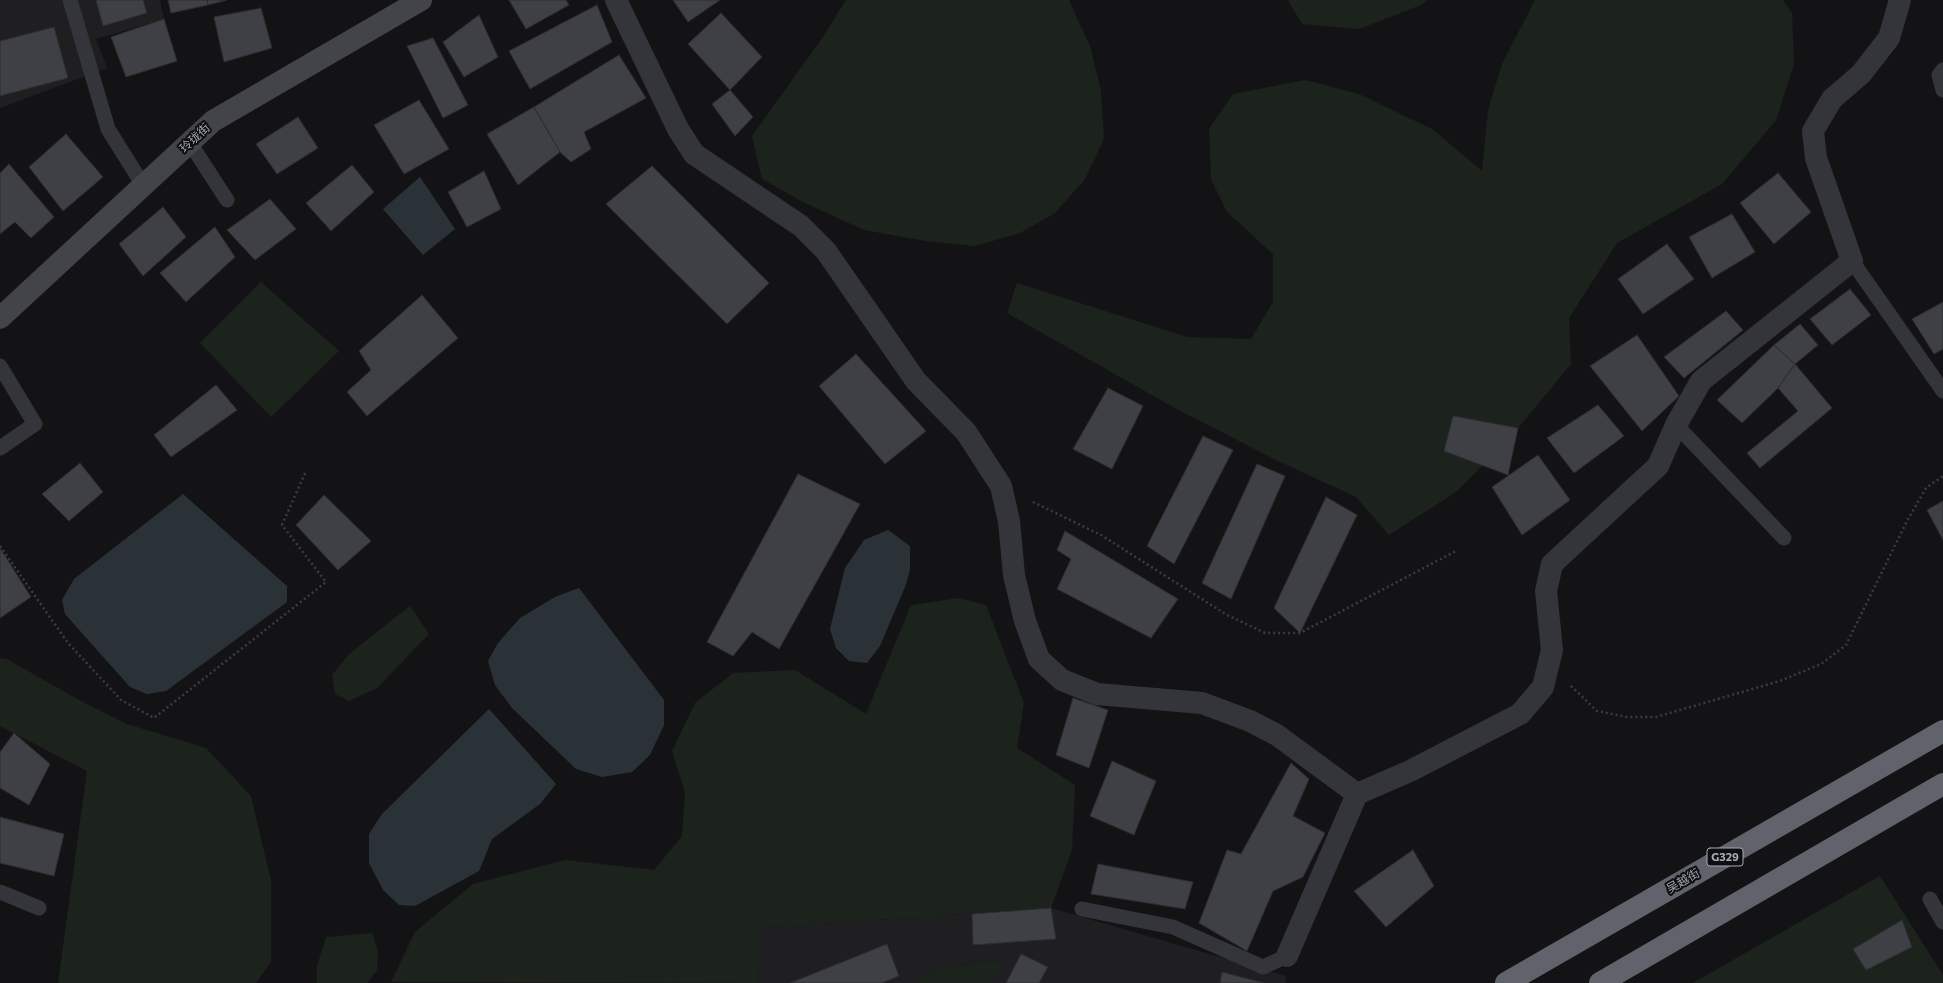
<!DOCTYPE html>
<html>
<head>
<meta charset="utf-8">
<style>
  body { margin:0 }
  canvas { display:block; background:#131315 }
</style>
</head>
<body>
<canvas width="1943" height="983"></canvas>
<script>
const ctx = document.querySelector('canvas').getContext('2d');
ctx.lineJoin = 'round';
function fillPath(path, color) { ctx.fillStyle = color; ctx.fill(path, 'evenodd'); }
const toPath = rows => new Path2D(rows.map(r => 'M' + r).join(''));
function strokePath(path, color, width, dash) { ctx.strokeStyle = color; ctx.lineWidth = width; ctx.lineCap = dash ? 'butt' : 'round'; ctx.setLineDash(dash || []); ctx.stroke(path); }
function write(font, color, halo, rows, align = 'center') {
  ctx.font = font + ' Commissioner,"Noto Sans SC",sans-serif'; ctx.lineWidth = 4; ctx.setLineDash([]); ctx.textBaseline = 'middle'; ctx.strokeStyle = halo; ctx.fillStyle = color; for (const [text, x, y, turn = 0] of rows) {
    ctx.save(); ctx.translate(x, y); ctx.rotate((+turn || 0) * Math.PI / 180); ctx.textAlign = isNaN(turn) ? turn : align; if (halo) ctx.strokeText(text, 0, 0); ctx.fillText(text, 0, 0); ctx.restore();
  }
}
fillPath(toPath([
  [0,0,160,0,164,19,96,39,107,68,0,108],
  [1051,908,1285,976,1286,983,993,983,999,961,938,967,915,983,758,983,760,928]
]), '#1f1f22');
fillPath(toPath([
  [846,0,1069,0,1090,46,1101,91,1104,139,1085,179,1055,213,1020,233,975,246,926,241,864,230,805,203,762,179,752,136,821,40],
  [1288,0,1427,0,1421,5,1359,29,1302,24],
  [1535,0,1783,0,1792,13,1794,64,1776,120,1722,184,1617,243,1569,318,1571,364,1509,439,1456,492,1389,535,1356,497,1276,460,1173,407,1007,313,1017,283,1187,337,1251,339,1273,302,1273,254,1227,212,1211,179,1209,129,1233,94,1305,80,1359,94,1432,129,1482,171,1488,110,1502,64],
  [261,282,339,351,271,417,200,343],
  [959,598,986,605,1024,703,1017,748,1075,785,1072,850,1051,908,761,928,758,983,391,982,415,932,473,884,565,860,654,870,682,836,685,792,672,751,695,703,733,673,795,670,866,714,911,605],
  [410,606,429,634,377,688,349,701,335,694,332,675,349,654],
  [0,658,7,659,79,700,127,724,206,748,251,796,271,881,271,962,256,983,58,983,87,771,0,726],
  [1880,876,1943,975,1943,983,1693,983],
  [372,933,378,951,377,970,367,983,317,983,317,966,326,937],
  [1000,961,993,983,915,983,938,967]
]), '#1b231c');
fillPath(toPath([
  [420,177,455,229,423,255,383,209],
  [183,494,287,586,287,602,166,691,147,694,130,687,65,614,62,600,74,579],
  [888,530,910,546,910,570,905,587,880,646,867,663,849,661,836,648,830,629,845,568,864,540],
  [579,588,664,700,664,725,650,755,632,772,602,777,576,769,512,708,495,685,488,661,498,643,520,618,555,597],
  [489,709,556,784,540,804,492,839,479,871,415,906,399,905,383,890,369,863,369,834,382,814]
]), '#2a3238');
const building = toPath([
  [96,0,143,0,147,13,103,26,96,0],
  [168,0,207,0,208,5,171,13,168,0],
  [207,0,227,0,208,5,207,0],
  [509,0,566,0,569,5,526,29,509,0],
  [673,0,720,0,688,22,673,0],
  [597,5,612,42,530,89,509,51,597,5],
  [261,8,272,48,224,62,214,17,261,8],
  [721,13,762,57,730,90,688,44,721,13],
  [479,15,498,57,464,77,443,42,479,15],
  [164,19,177,61,126,77,111,37,164,19],
  [54,27,68,78,0,96,0,41,54,27],
  [433,38,468,105,443,118,407,46,433,38],
  [619,55,646,98,584,132,591,149,571,162,560,152,534,107,619,55],
  [730,90,753,117,735,136,712,104,730,90],
  [419,100,449,149,404,174,374,125,419,100],
  [534,107,560,152,518,185,487,134,534,107],
  [298,117,318,148,277,174,256,144,298,117],
  [66,134,103,177,63,211,29,167,66,134],
  [9,164,54,217,31,238,15,222,0,234,0,173,9,164],
  [352,165,374,192,331,231,306,203,352,165],
  [652,166,769,283,727,324,606,204,652,166],
  [484,171,501,209,467,227,448,192,484,171],
  [1778,173,1811,212,1774,244,1740,203,1778,173],
  [270,199,296,229,255,260,227,230,270,199],
  [163,207,186,237,143,276,119,244,163,207],
  [1732,214,1755,252,1712,278,1689,237,1732,214],
  [215,227,235,257,186,302,160,273,215,227],
  [1667,244,1694,279,1643,314,1618,279,1667,244],
  [1850,289,1871,315,1832,345,1810,319,1850,289],
  [422,295,458,338,367,416,347,392,371,370,359,351,422,295],
  [1943,302,1943,349,1934,354,1912,319,1943,302],
  [1726,311,1743,330,1684,378,1664,357,1726,311],
  [1800,324,1818,345,1795,364,1774,345,1800,324],
  [1637,335,1679,396,1642,431,1590,366,1637,335],
  [1774,345,1795,364,1778,388,1742,423,1717,400,1774,345],
  [856,354,926,431,885,464,819,386,856,354],
  [1795,364,1832,408,1760,468,1747,453,1798,411,1778,388,1795,364],
  [216,385,237,410,171,457,154,435,216,385],
  [1108,388,1143,406,1112,469,1073,449,1108,388],
  [1598,405,1624,436,1574,473,1547,438,1598,405],
  [1453,416,1518,428,1508,475,1444,451,1453,416],
  [1203,436,1233,450,1174,564,1147,546,1203,436],
  [1538,455,1570,500,1522,535,1492,487,1538,455],
  [80,463,103,492,69,521,42,494,80,463],
  [1257,464,1285,476,1231,599,1202,583,1257,464],
  [798,474,860,504,779,649,752,632,733,656,707,642,798,474],
  [324,495,371,541,338,570,296,525,324,495],
  [1326,497,1357,515,1300,633,1274,608,1326,497],
  [1943,501,1943,540,1927,510,1943,501],
  [1065,531,1178,599,1151,638,1057,589,1071,559,1057,550,1065,531],
  [0,548,31,597,0,618,0,548],
  [1073,698,1108,710,1089,768,1056,755,1073,698],
  [14,733,50,764,29,805,0,788,0,752,14,733],
  [1112,761,1156,781,1134,835,1090,816,1112,761],
  [1291,763,1309,779,1293,816,1325,833,1303,877,1273,891,1247,951,1199,923,1227,850,1241,854,1291,763],
  [0,817,64,834,54,876,0,863,0,817],
  [1413,850,1434,886,1386,927,1354,891,1413,850],
  [1098,864,1193,882,1185,909,1091,894,1098,864],
  [1051,908,1056,939,973,945,972,914,1051,908],
  [1902,920,1912,947,1866,970,1853,949,1902,920],
  [887,944,899,976,882,983,790,983,887,944],
  [1021,954,1048,967,1039,983,1006,983,1021,954],
  [1222,972,1264,983,1220,983,1222,972]
]);
fillPath(building, '#3f4045');
strokePath(building, '#2d2d31', 1);
strokePath(toPath([
  [1033,502,1101,535,1227,615,1265,633,1300,633,1456,551],
  [0,546,68,643,121,700,154,718,326,582,282,525,306,471],
  [1571,686,1597,711,1627,717,1656,717,1780,681,1821,664,1846,645,1907,521,1926,488,1943,476]
]), '#3a3c41', 2.5, [2, 3]);
strokePath(toPath([
  [70,0,108,129,143,185],
  [1943,70,1939,75,1943,90],
  [190,143,227,200],
  [1852,261,1943,391],
  [0,366,35,424,0,448],
  [1676,425,1784,538],
  [0,892,39,908],
  [1930,899,1943,922],
  [1082,909,1173,927,1263,967,1287,956]
]), '#34353a', 15);
strokePath(toPath([
  [616,0,678,129,694,154,801,226,826,251,916,381,966,432,1001,486,1009,521,1014,575,1025,621,1039,659,1062,680,1097,694,1202,703,1250,721,1277,735,1357,794],
  [1287,956,1357,794,1410,771,1520,714,1543,687,1552,650,1546,591,1552,564,1658,466,1676,425,1701,381,1852,261,1816,158,1813,131,1832,99,1861,74,1889,38,1900,0]
]), '#34353a', 22);
strokePath(toPath([
  [0,318,213,121,421,0]
]), '#42444a', 22);
strokePath(toPath([
  [1506,983,1943,731],
  [1600,983,1943,784]
]), '#60636b', 22);
for (const [x, y, w] of [
  [1725,857,36]
]) { const box = new Path2D(); box.roundRect(x - w / 2, y - 9, w, 18, 3); ctx.fillStyle = '#0e0e10'; ctx.fill(box); strokePath(box, '#a5aab5', 1); }
write('bold 11px', '#a5aab5', null, [
  ["G329",1725,857]
]);
write('12px', '#a5aab5', '#0e0e10', [
  ["玲珑街",195,138,-43],
  ["吴越街",1683,881,-30]
]);
</script>
</body>
</html>
